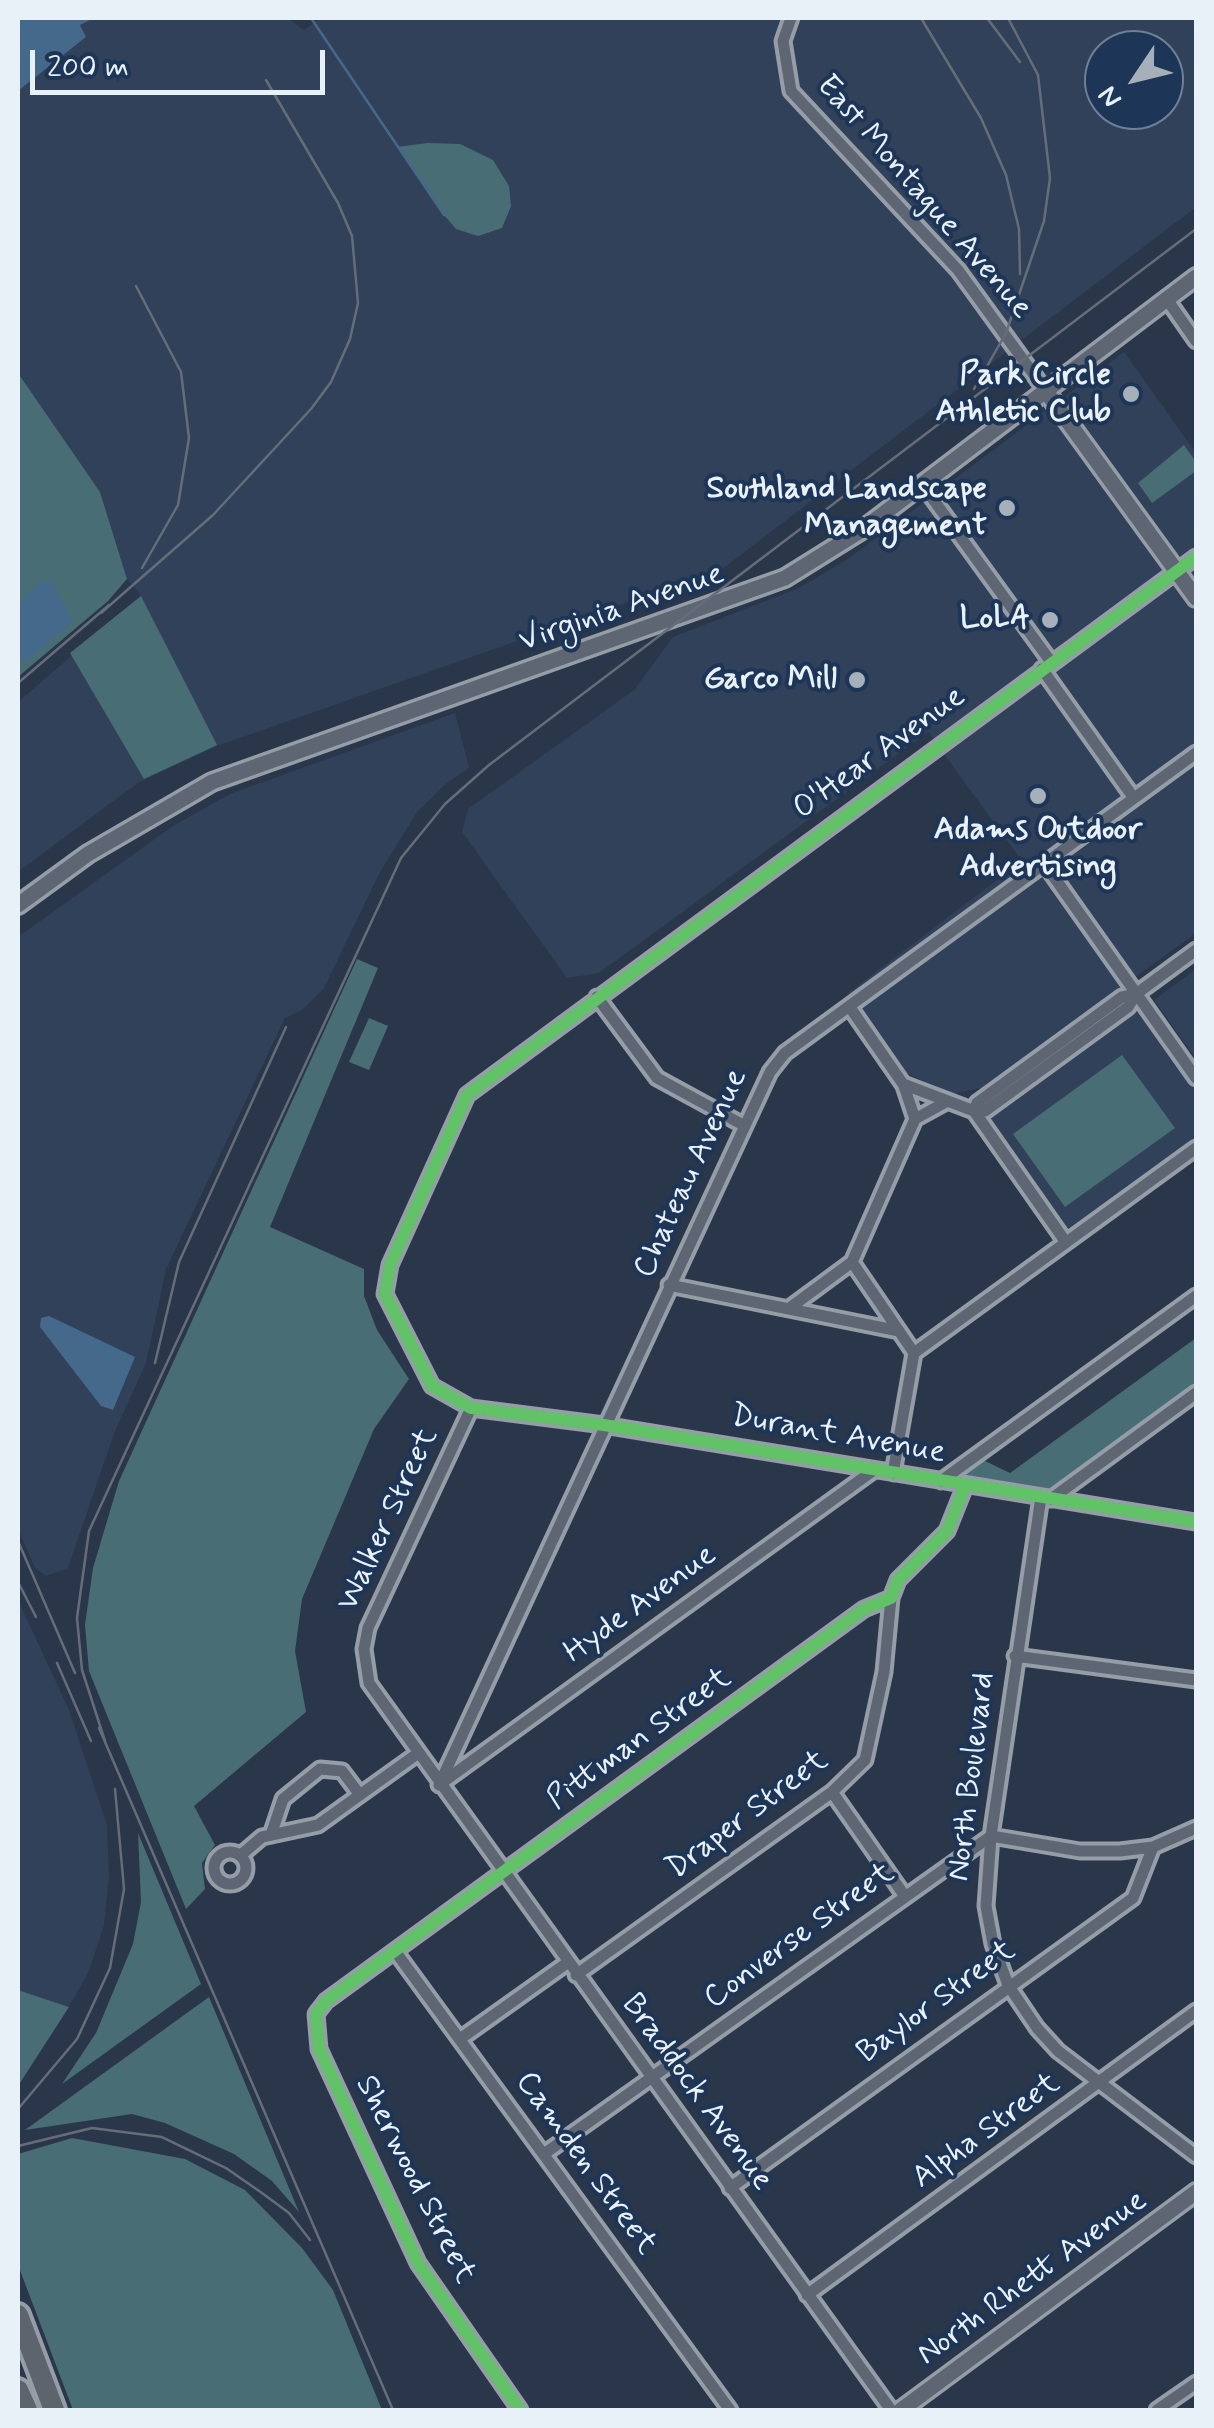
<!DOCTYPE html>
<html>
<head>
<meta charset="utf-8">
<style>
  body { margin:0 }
  #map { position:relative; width:1214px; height:2428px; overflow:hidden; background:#2a374a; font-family:Mynerve,sans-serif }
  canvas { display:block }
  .frame { position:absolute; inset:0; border:20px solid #e8f1f8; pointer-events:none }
  .north { position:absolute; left:1084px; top:30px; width:100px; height:100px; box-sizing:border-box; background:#1d3557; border:2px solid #6e8097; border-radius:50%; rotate:235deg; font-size:28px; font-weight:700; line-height:40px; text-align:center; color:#e8f1f8 }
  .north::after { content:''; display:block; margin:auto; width:35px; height:45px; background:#a6b0bb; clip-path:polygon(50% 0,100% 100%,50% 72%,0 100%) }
  .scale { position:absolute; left:30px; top:50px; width:295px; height:45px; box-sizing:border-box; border:5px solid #e8f1f8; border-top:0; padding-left:12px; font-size:30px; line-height:35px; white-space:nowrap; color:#e8f1f8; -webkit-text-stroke:8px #1d3557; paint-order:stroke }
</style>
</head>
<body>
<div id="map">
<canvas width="1214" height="2428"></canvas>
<div class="frame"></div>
<div class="north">N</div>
<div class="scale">200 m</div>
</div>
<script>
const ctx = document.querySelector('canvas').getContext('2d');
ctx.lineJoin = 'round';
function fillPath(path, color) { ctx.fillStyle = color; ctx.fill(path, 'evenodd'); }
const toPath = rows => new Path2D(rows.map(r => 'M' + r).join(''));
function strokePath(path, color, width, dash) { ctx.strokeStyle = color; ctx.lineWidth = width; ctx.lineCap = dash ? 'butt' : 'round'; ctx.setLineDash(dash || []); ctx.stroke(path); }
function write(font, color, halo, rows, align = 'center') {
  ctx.font = font + ' Mynerve,sans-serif'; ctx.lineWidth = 8; ctx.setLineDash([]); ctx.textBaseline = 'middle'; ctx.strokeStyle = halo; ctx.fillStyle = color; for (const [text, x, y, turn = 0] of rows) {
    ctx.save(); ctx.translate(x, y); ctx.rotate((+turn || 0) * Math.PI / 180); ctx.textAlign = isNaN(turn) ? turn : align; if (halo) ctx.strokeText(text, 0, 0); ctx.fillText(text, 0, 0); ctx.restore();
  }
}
fillPath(toPath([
  [94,18,288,18,304,30,321,18,1196,18,1196,207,709,579,631,601,217,746,139,782,19,871,18,702,141,596,127,579,100,492,18,373,18,91,86,37,80,25],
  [1104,50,1164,50,1164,110,1104,110],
  [1124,352,1196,453,1196,933,982,1088,950,1094,908,1074,848,993,1022,861,928,732,599,973,567,978,462,832,468,809,634,690,673,637,799,588,848,559],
  [455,713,469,768,448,782,417,812,379,874,324,988,302,1010,285,1018,166,1269,146,1363,115,1431,68,1568,46,1576,35,1568,18,1529,18,937,173,826,230,794],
  [1196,969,1196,1059,1154,1000],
  [1136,994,1196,1078,1196,1148,1065,1241,974,1111,1128,1007],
  [18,1600,69,1710,107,1825,109,1876,104,1925,89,1971,69,2007,18,1990]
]), '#31415a');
fillPath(toPath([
  [427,143,460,144,493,160,509,186,511,206,502,228,478,236,456,229,444,215,397,147],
  [18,373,100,492,127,579,108,601,18,677],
  [1184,445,1196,462,1196,471,1152,503,1138,483],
  [141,596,217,745,144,779,70,653],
  [357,959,378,968,270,1227,364,1269,364,1296,377,1330,409,1379,374,1429,302,1599,295,1651,306,1712,194,1806,215,1845,202,1863,205,1889,186,1909,89,1671,85,1625,93,1568,119,1481],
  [369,1018,388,1026,369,1070,349,1062],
  [1122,1055,1175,1128,1065,1207,1013,1134],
  [1196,1338,1196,1385,1052,1490,965,1479,967,1467,981,1459,1010,1473],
  [138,1833,201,1984,62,2084,96,2033,133,1944,141,1902],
  [18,1990,69,2007,18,2086],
  [209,1997,299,2212,272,2181,234,2154,165,2123,132,2114,25,2130],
  [72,2138,185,2159,245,2190,302,2248,333,2290,382,2410,73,2410,18,2265,18,2154]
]), '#486d74');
fillPath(toPath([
  [18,18,94,18,80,25,86,37,18,91],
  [42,580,51,581,73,621,26,661,18,657,18,605],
  [49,1316,135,1357,113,1410,101,1406,40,1327,41,1318]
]), '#45698a');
strokePath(toPath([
  [311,18,444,215]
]), '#45698a', 2.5);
const street = toPath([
  [791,18,783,41,791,91,958,270,1045,390],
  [1166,298,1196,341],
  [922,484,1051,662],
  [1196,557,467,1095,390,1265,385,1294,432,1386,471,1408,604,1425,1196,1522],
  [1042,669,1133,797],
  [1044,863,1196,1078],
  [1136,994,1128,1007,985,1111,974,1111,977,1103,1122,997,1136,994,1196,950],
  [597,997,657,1078,745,1126],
  [849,1006,903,1084,974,1111,1065,1241],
  [904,1086,915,1119],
  [852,1262,914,1353],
  [669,1285,899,1331],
  [791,1307,852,1262,915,1119,946,1102],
  [471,1408,368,1628,364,1649,369,1683,891,2410],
  [893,1473,914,1353,1196,1148],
  [941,1481,1196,1296],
  [1041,1497,991,1836,986,1906,993,1944,1008,1985,1037,2028,1058,2051,1196,2156],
  [1051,1499,1196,1393],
  [1015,1656,1196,1680],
  [443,1782,874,1470],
  [439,1785,770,1072,785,1053,1196,753],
  [832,1792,904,1895],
  [271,1835,283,1799,320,1769,342,1771,360,1795],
  '214 1868a16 16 0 1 1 32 0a16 16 0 1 1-32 0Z',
  [241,1855,262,1837,318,1825,417,1754],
  [395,1951,730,2410],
  [576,1975,832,1792,865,1760,884,1672,891,1598],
  [460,2039,567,1963],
  [544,2154,991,1836,1080,1851,1120,1851,1153,1847,1196,1828],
  [730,2188,1133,1898,1153,1847],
  [807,2295,1196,2011],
  [520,2410,418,2263,319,2049,316,2014,326,2001,864,1609,891,1598,898,1580,947,1531,965,1486],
  [1157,2410,1196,2383]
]);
const secondary = toPath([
  [1045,390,1196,598],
  [18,905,88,854,212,782,785,578,862,530,1196,277],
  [901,2410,1196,2192]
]);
const highway = toPath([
  [18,2315,54,2410],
  [18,2390,27,2410]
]);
strokePath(street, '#959da7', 19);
strokePath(secondary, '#959da7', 22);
strokePath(highway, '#959da7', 28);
strokePath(street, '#5d6672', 11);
strokePath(secondary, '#5d6672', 15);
strokePath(highway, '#5d646d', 20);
strokePath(toPath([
  [921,18,981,118,1006,175,1019,229,1020,274],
  [987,18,1020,62],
  [136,286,181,372,189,438,178,505,142,568],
  [974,389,1006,333,1044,221,1050,178,1038,75,1008,18],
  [101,613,213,515,311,409,331,382,350,339,358,303,352,236,338,203,266,80],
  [18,683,109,605],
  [155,1363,179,1262,286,1027],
  [18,1541,75,1673],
  [18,1582,36,1617],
  [57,1663,91,1741],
  [99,1728,393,2410],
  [105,1741,82,1670,77,1618,89,1531,401,858,445,804,489,765,1196,229],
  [18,2109,77,2039,110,1968,124,1889,115,1789],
  [18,2146,92,2128,162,2137,226,2168,262,2193,289,2213,310,2240]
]), '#656d78', 2.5);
strokePath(toPath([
  [1196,557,467,1095,390,1265,385,1294,432,1386,471,1408,604,1425,1196,1522],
  [520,2410,418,2263,319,2049,316,2014,326,2001,864,1609,891,1598,898,1580,947,1531,965,1486]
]), '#61c268', 12);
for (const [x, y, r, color] of [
  [1131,394,10,"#a6b0bb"],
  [1007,508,10,"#a6b0bb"],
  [1050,620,10,"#a6b0bb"],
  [857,680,10,"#a6b0bb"],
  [1038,796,10,"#a6b0bb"]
]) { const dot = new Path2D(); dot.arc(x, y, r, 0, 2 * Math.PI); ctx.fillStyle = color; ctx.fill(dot); strokePath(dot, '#1d3557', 4); }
write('32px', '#e8f1f8', '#1d3557', [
  ["East Montague Avenue",923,198,49],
  ["Virginia Avenue",622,609,-19],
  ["O'Hear Avenue",880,754,-36],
  ["Chateau Avenue",692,1174,-65],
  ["Durant Avenue",838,1436,10],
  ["Walker Street",389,1520,-65],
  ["Hyde Avenue",641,1605,-36],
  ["Pittman Street",640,1740,-36],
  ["North Boulevard",973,1777,-83],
  ["Draper Street",748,1816,-37],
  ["Converse Street",800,1937,-36],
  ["Baylor Street",937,2003,-36],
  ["Braddock Avenue",696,2093,54],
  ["Alpha Street",987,2132,-36],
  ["Camden Street",585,2164,54],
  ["Sherwood Street",414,2180,63],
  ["North Rhett Avenue",1033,2279,-36]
]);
write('bold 32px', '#e8f1f8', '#1d3557', [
  ["Park Circle",1111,376],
  ["Athletic Club",1111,413],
  ["Southland Landscape",987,490],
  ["Management",987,527],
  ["LoLA",1030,620],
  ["Garco Mill",837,680],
  ["Adams Outdoor",1038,831,"center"],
  ["Advertising",1038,868,"center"]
], 'right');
</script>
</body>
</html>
